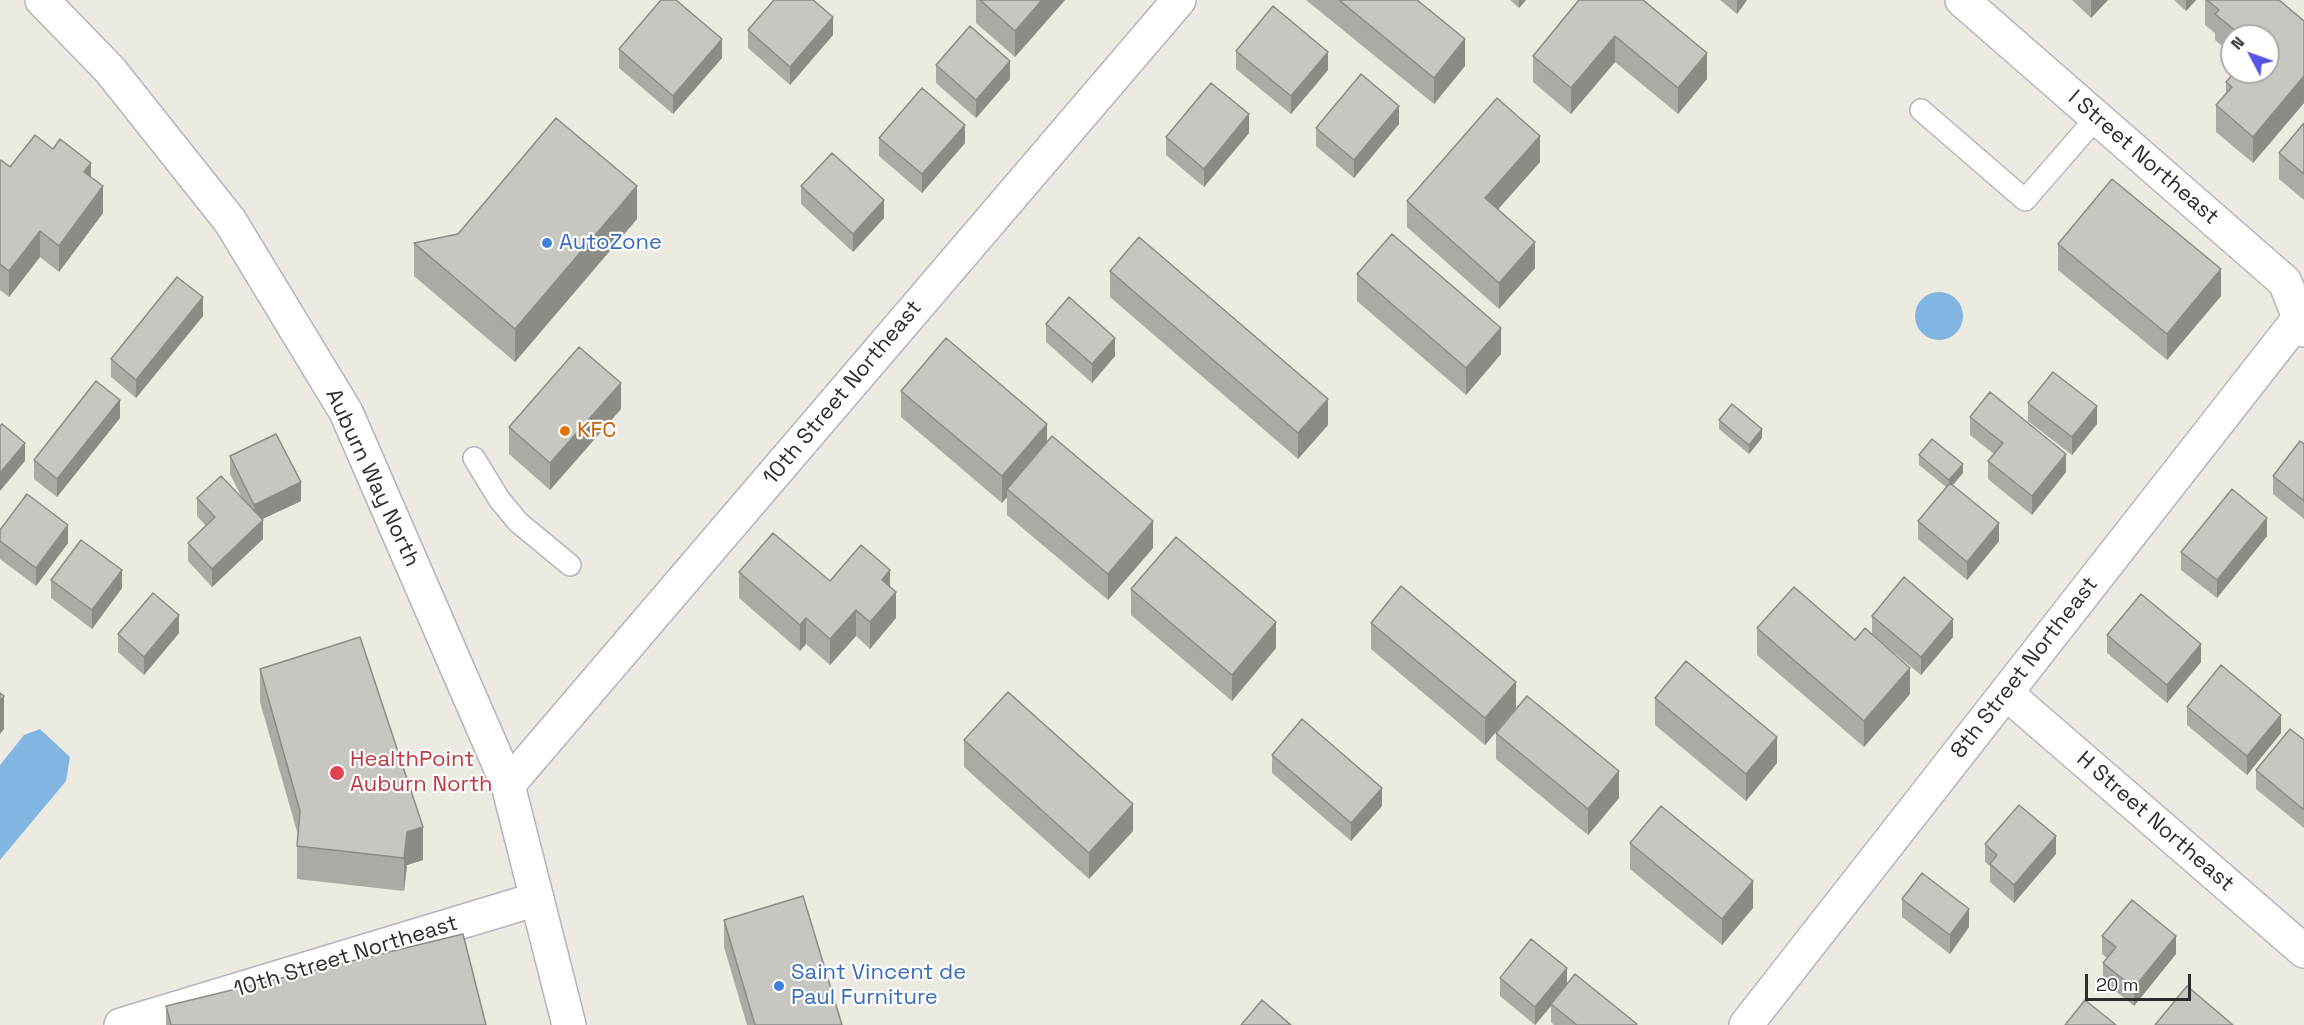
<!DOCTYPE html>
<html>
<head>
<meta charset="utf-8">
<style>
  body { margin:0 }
  #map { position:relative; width:2304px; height:1025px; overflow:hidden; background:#edeae1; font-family:"Space Grotesk",sans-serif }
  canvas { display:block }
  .north { position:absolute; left:2220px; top:24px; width:60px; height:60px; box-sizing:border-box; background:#fff; border:2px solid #ababab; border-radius:50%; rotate:311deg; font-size:16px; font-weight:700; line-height:24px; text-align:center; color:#2d2d2d }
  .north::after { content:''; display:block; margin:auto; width:21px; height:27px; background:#5555e6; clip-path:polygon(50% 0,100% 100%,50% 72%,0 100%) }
  .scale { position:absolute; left:2085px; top:974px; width:106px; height:27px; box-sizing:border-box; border:3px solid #2d2d2d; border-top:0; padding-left:8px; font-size:18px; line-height:21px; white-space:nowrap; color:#2d2d2d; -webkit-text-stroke:4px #fff; paint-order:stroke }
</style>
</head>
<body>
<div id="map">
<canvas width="2304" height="1025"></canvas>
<div class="north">N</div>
<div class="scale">20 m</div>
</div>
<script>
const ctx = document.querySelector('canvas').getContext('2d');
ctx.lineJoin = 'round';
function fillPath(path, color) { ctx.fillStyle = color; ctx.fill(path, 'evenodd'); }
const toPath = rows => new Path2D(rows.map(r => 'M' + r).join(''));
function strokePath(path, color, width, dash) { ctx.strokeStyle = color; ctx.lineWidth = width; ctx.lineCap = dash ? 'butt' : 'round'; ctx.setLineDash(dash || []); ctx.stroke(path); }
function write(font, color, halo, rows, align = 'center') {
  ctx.font = font + ' "Space Grotesk",sans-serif'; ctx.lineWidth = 4.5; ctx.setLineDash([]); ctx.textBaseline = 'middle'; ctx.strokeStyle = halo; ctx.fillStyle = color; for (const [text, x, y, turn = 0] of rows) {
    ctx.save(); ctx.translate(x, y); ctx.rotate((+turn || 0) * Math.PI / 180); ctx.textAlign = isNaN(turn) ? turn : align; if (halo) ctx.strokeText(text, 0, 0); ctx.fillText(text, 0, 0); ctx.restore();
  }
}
fillPath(toPath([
  '1915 316a24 24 0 1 1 48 0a24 24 0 1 1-48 0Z',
  [40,729,70,757,66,781,0,860,0,765,24,735]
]), '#81b6e2');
const lane = toPath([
  [1921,110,2025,200,2097,117],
  [474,458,499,499,518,522,570,565]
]);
const street = toPath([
  [1962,0,2285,282,2304,330],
  [2006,693,2304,951],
  [508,785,1179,0],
  [121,1025,537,899]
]);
const secondary = toPath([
  [42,0,110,70,230,221,346,412,508,785,569,1025],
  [1746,1025,2304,312]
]);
strokePath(lane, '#b4b4bf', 24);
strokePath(street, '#b4b4bf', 36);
strokePath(secondary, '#b4b4bf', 36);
strokePath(lane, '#fff', 21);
strokePath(street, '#fff', 33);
strokePath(secondary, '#fff', 33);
fillPath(toPath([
  [976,0,1065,0,1015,57,976,23],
  [1306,0,1417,0,1465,66,1434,104],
  [1510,0,1526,0,1519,8],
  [1579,0,1707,79,1678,114,1615,62,1571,114,1533,82,1533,56],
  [1720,0,1747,0,1737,14],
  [2072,0,2108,0,2091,18],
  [2174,0,2196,0,2186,11],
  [2205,0,2279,0,2304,21,2304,103,2253,163,2216,132,2216,105,2226,93,2226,82,2268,36,2232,36,2232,54,2215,40,2215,33,2205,25],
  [748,30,833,35,790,85,748,48],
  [619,49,722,58,673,114,619,68],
  [1236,51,1328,70,1291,114,1236,69],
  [936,65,1010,79,976,118,936,83],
  [2304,123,2304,200,2279,179,2279,153],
  [1399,124,1354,178,1316,146,1316,128],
  [1249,133,1204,187,1166,155,1166,137],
  [879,138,965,143,922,193,879,156],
  [0,161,10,167,91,177,103,213,59,272,40,257,9,297,0,290],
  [1540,162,1498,209,1535,268,1499,309,1407,227,1407,201],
  [801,186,884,218,853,252,801,204],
  [637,219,515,362,414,276,414,243],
  [2058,244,2221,296,2167,360,2058,270],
  [1110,271,1328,425,1298,459,1110,297],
  [1357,274,1501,354,1466,395,1357,301],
  [203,316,136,398,111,377,111,359],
  [1046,324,1115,356,1092,383,1046,342],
  [901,391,1047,442,1153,548,1108,600,1007,515,1007,497,1002,503,901,417],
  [2028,403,2097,424,2072,455,2028,421],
  [621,409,550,490,509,454,509,427],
  [1970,417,2066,472,2032,515,1988,479,1988,461,1994,454,1970,435],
  [120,418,57,497,34,479,34,460],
  [1719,420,1762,438,1749,454,1719,429],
  [2304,444,2304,519,2273,494,2273,476],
  [1919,455,1963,473,1953,485,1999,541,1967,580,1918,539,1918,521,1946,487,1919,465],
  [230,456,301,501,262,519,263,539,212,587,188,561,188,543,206,526,197,516,197,498,242,498,230,474],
  [0,530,68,543,36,586,0,559],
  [2267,536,2217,598,2181,570,2181,552],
  [739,572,830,581,890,586,896,618,870,649,856,636,830,665,806,644,800,651,739,598],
  [51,580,122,588,92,629,51,598],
  [1131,589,1276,648,1232,701,1131,615],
  [1872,616,1953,637,1921,675,1872,634],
  [1371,623,1516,708,1485,745,1371,649],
  [1757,628,1910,694,1864,747,1757,655],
  [179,633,144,675,118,652,118,634],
  [2107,635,2201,662,2167,703,2107,653],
  [260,669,423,860,407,865,404,891,297,879,297,846,298,835,260,702],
  [1655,698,1777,763,1746,801,1655,725],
  [2187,707,2281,733,2247,775,2187,725],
  [1496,733,1619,798,1588,835,1496,759],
  [964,740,1133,831,1089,879,964,767],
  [2304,740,2304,828,2256,789,2256,770],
  [1272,755,1382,806,1351,841,1272,773],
  [1630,843,1753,908,1722,945,1630,869],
  [1985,844,2056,854,2014,903,1990,882,1990,866,1985,862],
  [1902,899,1969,927,1950,954,1902,917],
  [724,920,842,1025,747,1025,724,947],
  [2102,936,2176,954,2134,1006,2103,981,2103,963,2107,958,2102,954],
  [1500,978,1567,984,1637,1025,1554,1025,1551,1022,1551,1006,1535,1025,1500,996],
  [166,1006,486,1025,166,1025]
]), '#acaaa5');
fillPath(toPath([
  [1042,0,1065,0,1015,57,1015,31],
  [1519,0,1526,0,1519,8],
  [1737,0,1747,0,1737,14],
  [2091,0,2108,0,2091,18],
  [2186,0,2196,0,2186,11],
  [833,17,833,35,790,85,790,67],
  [1615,36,1615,62,1571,114,1571,88],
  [722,39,722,58,673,114,673,96],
  [1465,39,1465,66,1434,104,1434,78],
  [1328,52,1328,70,1291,114,1291,96],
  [1707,53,1707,79,1678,114,1678,88],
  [1010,61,1010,79,976,118,976,100],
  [2304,76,2304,103,2253,163,2253,137],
  [1399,106,1399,124,1354,178,1354,160],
  [1249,114,1249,133,1204,187,1204,169],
  [965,125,965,143,922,193,922,174],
  [1540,136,1540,162,1485,224,1485,198],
  [91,163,91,189,84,172],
  [103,186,103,213,59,272,59,246],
  [637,186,637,219,515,362,515,329],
  [884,200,884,218,853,252,853,234],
  [40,231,40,257,9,297,9,271],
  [1535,242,1535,268,1499,309,1499,283],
  [2221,269,2221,296,2167,360,2167,334],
  [203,297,203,316,136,398,136,380],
  [1501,328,1501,354,1466,395,1466,368],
  [1115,338,1115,356,1092,383,1092,364],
  [621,383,621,409,550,490,550,463],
  [1328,399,1328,425,1298,459,1298,433],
  [120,400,120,418,57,497,57,479],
  [2097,406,2097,424,2072,455,2072,437],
  [1047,424,1047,450,1007,489,1007,497,1002,503,1002,476],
  [1762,429,1762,438,1749,454,1749,445],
  [25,443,25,461,0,491,0,473],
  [2066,454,2066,472,2032,515,2032,496],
  [1963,464,1963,473,1949,489,1949,480],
  [301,482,301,501,254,523,254,505],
  [2267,518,2267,536,2217,598,2217,580],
  [263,520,263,539,212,587,212,569],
  [1153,521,1153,548,1108,600,1108,574],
  [1999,523,1999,541,1967,580,1967,562],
  [68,525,68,543,36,586,36,568],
  [122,570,122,588,92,629,92,610],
  [890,570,890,597,882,580],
  [896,592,896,618,870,649,870,622],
  [856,610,856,636,830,665,830,639],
  [179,615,179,633,144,675,144,657],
  [806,618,806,644,800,651,800,625],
  [1953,619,1953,637,1921,675,1921,657],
  [1276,622,1276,648,1232,701,1232,675],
  [2201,644,2201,662,2167,703,2167,685],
  [1910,668,1910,694,1864,747,1864,721],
  [1516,682,1516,708,1485,745,1485,718],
  [4,696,4,729,0,734,0,701],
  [2281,715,2281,733,2247,775,2247,756],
  [1777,737,1777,763,1746,801,1746,774],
  [1619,771,1619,798,1588,835,1588,809],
  [1382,788,1382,806,1351,841,1351,823],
  [1133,804,1133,831,1089,879,1089,853],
  [423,827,423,860,407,865,404,891,404,858,407,832],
  [2056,836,2056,854,2014,903,2014,885],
  [1753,881,1753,908,1722,945,1722,919],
  [1969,909,1969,927,1950,954,1950,935],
  [2176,936,2176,954,2134,1006,2134,988],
  [1567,968,1567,987,1551,1004,1551,1006,1535,1025,1535,1007]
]), '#8c8b86');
const building = toPath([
  [661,0,676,0,722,39,673,96,619,49,661,0],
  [774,0,813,0,833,17,790,67,748,30,774,0],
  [980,0,1042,0,1015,31,980,0],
  [1339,0,1417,0,1465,39,1434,78,1339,0],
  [1579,0,1643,0,1707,53,1678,88,1615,36,1571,88,1533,56,1579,0],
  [2207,0,2279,0,2304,21,2304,76,2253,137,2216,105,2232,87,2226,82,2235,72,2268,72,2268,36,2242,36,2215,14,2219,10,2207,0],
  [1273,6,1328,52,1291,96,1236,51,1273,6],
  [970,26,1010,61,976,100,936,65,970,26],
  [1361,74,1399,106,1354,160,1316,128,1361,74],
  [1211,83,1249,114,1204,169,1166,137,1211,83],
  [922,88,965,125,922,174,879,138,922,88],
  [1497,98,1540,136,1485,198,1535,242,1499,283,1407,201,1497,98],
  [556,118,637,186,515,329,414,243,458,234,556,118],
  [2304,123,2304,174,2279,153,2304,123],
  [35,135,53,149,60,139,91,163,84,172,103,186,59,246,40,231,9,271,0,264,0,161,1,160,10,167,35,135],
  [832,153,884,200,853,234,801,186,832,153],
  [2112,179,2221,269,2167,334,2058,244,2112,179],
  [1392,234,1501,328,1466,368,1357,274,1392,234],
  [1139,237,1328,399,1298,433,1110,271,1139,237],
  [177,277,203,297,136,380,111,359,177,277],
  [1069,297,1115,338,1092,364,1046,324,1069,297],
  [946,338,1047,424,1002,476,901,391,946,338],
  [579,347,621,383,550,463,509,427,579,347],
  [2053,372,2097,406,2072,437,2028,403,2053,372],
  [96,381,120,400,57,479,34,460,96,381],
  [1990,392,2066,454,2032,496,1988,461,2003,443,1970,417,1990,392],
  [1732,404,1762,429,1749,445,1719,420,1732,404],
  [2,424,25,443,0,473,0,426,2,424],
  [276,434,301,482,254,505,230,456,276,434],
  [1052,436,1153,521,1108,574,1007,489,1052,436],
  [1932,439,1963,464,1949,480,1919,455,1932,439],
  [2300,441,2304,444,2304,501,2273,476,2300,441],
  [221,476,263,520,212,569,188,543,215,517,197,498,221,476],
  [1950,483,1999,523,1967,562,1918,521,1950,483],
  [2232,489,2267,518,2217,580,2181,552,2232,489],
  [27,494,68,525,36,568,0,541,0,530,27,494],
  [773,533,830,581,861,545,890,570,882,580,896,592,870,622,856,610,830,639,806,618,800,625,739,572,773,533],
  [1176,537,1276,622,1232,675,1131,589,1176,537],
  [81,540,122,570,92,610,51,580,81,540],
  [1904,577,1953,619,1921,657,1872,616,1904,577],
  [1401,586,1516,682,1485,718,1371,623,1401,586],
  [1794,587,1855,640,1865,628,1910,668,1864,721,1757,628,1794,587],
  [153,593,179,615,144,657,118,634,153,593],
  [2141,594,2201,644,2167,685,2107,635,2141,594],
  [360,637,423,827,407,832,404,858,297,846,300,811,260,669,360,637],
  [1686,661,1777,737,1746,774,1655,698,1686,661],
  [2221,665,2281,715,2247,756,2187,707,2221,665],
  [1008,692,1133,804,1089,853,964,740,1008,692],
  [0,693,4,696,0,701,0,693],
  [1527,696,1619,771,1588,809,1496,733,1527,696],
  [1302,719,1382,788,1351,823,1272,755,1302,719],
  [2290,729,2304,740,2304,810,2256,770,2290,729],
  [2019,805,2056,836,2014,885,1990,864,1997,855,1985,844,2019,805],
  [1661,806,1753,881,1722,919,1630,843,1661,806],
  [1922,873,1969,909,1950,935,1902,899,1922,873],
  [803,896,842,1025,755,1025,724,920,803,896],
  [2132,900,2176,936,2134,988,2103,963,2116,947,2102,936,2132,900],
  [463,934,486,1025,171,1025,166,1006,463,934],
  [1531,939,1567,968,1535,1007,1500,978,1531,939],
  [1575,974,1637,1024,1636,1025,1577,1025,1551,1004,1575,974],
  [2187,986,2233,1025,2155,1025,2187,986],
  [1262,1000,1291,1025,1241,1025,1262,1000],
  [2085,1000,2116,1025,2065,1025,2085,1000]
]);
fillPath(building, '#c8c6c0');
strokePath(building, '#8c8b86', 1.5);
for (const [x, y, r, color] of [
  [547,243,6,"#3f7fe0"],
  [565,431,6,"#e8710a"],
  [337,773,8,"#e0444e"],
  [779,986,6,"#3f7fe0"]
]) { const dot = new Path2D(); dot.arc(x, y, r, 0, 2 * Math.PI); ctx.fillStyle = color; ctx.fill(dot); strokePath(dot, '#fff', 2); }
write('22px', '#2d2d2d', '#fff', [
  ["I Street Northeast",2143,158,41],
  ["10th Street Northeast",843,393,-50],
  ["Auburn Way North",372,478,65],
  ["8th Street Northeast",2025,668,-52],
  ["H Street Northeast",2155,822,41],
  ["10th Street Northeast",346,957,-17]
]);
write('22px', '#366cbe', '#fff', [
  ["AutoZone",559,243],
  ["Saint Vincent de",791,973],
  ["Paul Furniture",791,998]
], 'left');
write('22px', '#c56008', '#fff', [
  ["KFC",577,431]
], 'left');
write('22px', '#be3a42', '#fff', [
  ["HealthPoint",350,760],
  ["Auburn North",350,785]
], 'left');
</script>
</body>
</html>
